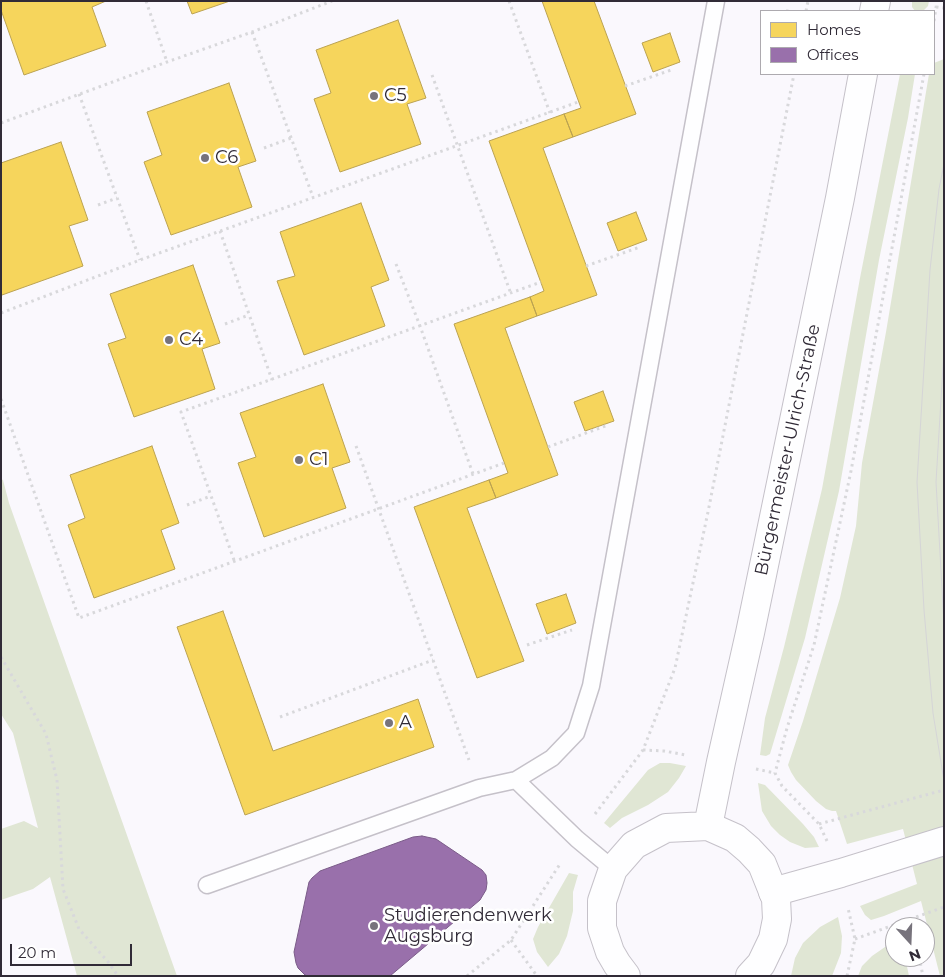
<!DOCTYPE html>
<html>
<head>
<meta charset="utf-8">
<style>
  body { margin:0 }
  #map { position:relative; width:945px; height:977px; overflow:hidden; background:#faf8fd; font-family:Montserrat,sans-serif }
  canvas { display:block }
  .frame { position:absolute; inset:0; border:2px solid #312b37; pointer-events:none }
  .legend { position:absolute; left:760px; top:10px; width:175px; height:65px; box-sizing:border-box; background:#fff; border:1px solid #adaaaf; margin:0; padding:6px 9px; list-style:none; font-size:15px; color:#312b37 }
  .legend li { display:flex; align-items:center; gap:10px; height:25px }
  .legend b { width:25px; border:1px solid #adaaaf }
  .north { position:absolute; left:885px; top:917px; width:50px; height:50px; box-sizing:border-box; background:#fff; border:1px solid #adaaaf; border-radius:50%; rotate:160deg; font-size:14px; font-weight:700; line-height:20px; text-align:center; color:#312b37 }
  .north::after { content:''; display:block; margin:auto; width:18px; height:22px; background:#77737c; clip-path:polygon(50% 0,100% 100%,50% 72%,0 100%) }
  .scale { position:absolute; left:10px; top:944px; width:122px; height:22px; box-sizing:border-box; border:2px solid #312b37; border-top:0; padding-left:6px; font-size:15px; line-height:18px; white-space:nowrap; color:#312b37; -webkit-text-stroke:4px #fff; paint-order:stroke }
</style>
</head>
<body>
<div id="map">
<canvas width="945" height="977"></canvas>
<div class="frame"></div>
<ul class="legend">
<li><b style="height:14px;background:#f6d55c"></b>Homes</li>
<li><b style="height:14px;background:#9970ab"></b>Offices</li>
</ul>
<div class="north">N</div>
<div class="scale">20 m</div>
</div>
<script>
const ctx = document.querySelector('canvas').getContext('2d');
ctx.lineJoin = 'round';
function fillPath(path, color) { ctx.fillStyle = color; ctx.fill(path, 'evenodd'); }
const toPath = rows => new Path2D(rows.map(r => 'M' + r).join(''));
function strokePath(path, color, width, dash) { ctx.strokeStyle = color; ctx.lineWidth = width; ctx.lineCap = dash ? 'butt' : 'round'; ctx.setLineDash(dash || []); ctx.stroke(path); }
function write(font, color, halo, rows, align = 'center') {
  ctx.font = font + ' Montserrat,sans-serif'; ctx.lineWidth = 5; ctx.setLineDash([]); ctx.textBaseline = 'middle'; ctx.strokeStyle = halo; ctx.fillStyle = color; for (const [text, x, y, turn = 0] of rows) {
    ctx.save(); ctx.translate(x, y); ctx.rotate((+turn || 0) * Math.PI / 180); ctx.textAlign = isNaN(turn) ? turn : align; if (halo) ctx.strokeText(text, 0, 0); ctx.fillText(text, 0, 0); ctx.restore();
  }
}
fillPath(toPath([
  [912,1,929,1,928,6,923,11,915,11,912,7],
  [944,59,944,976,940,976,921,901,884,916,871,920,865,915,860,906,917,884,903,829,847,844,836,811,832,811,826,809,816,801,796,780,791,772,788,765,803,721,840,598,856,526,862,463,886,332,929,74,934,74,934,63],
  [900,74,915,74,908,118,879,260,839,491,805,638,770,754,766,756,760,755,765,718,784,647,822,489,860,278],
  [1,479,3,480,9,503,177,976,77,976,50,877,33,889,1,900,1,829,24,821,38,828,13,733,1,714],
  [660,763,670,763,686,766,679,778,668,792,648,805,622,818,610,828,604,823,648,770],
  [758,783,765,785,803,824,814,837,819,847,805,848,790,842,780,835,771,826,762,811],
  [569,873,578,875,573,892,573,911,567,936,559,954,548,967,537,952,533,939,538,927],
  [838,917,842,936,841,953,832,976,791,976,795,958,803,943,820,927],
  [895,944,895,957,905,957,909,976,858,976,862,966,872,956,885,947]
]), '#e0e6d4');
const homes = toPath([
  [1,1,106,1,92,7,106,46,24,75,1,10,1,1],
  [187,1,230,1,192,14,187,1],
  [542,1,594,1,636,114,573,137,564,114,581,108,542,1],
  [398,20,426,98,407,104,421,144,340,172,314,99,331,93,316,50,398,20],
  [670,33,680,62,653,72,642,43,670,33],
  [229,83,256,161,238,167,252,207,171,235,144,162,162,155,147,112,229,83],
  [564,114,573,137,543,148,597,295,537,316,530,297,544,291,489,141,564,114],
  [61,142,88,220,69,226,83,266,2,295,1,292,1,163,61,142],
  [361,203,389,280,371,287,385,326,304,355,277,281,295,276,280,232,361,203],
  [636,212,647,240,618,251,607,223,636,212],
  [193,265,220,343,202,349,215,389,134,417,108,344,126,338,110,294,193,265],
  [530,297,537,316,505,328,558,475,496,498,489,480,508,473,454,324,530,297],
  [323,384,350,462,332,468,346,508,264,537,238,463,256,457,240,413,323,384],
  [603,391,614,421,585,431,574,402,603,391],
  [152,446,179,523,161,530,175,569,94,598,68,525,85,518,70,475,152,446],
  [489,480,496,498,467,508,524,661,477,678,414,507,489,480],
  [566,594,576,623,547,634,536,604,566,594],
  [223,611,273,751,418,699,434,747,245,815,177,627,223,611]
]);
fillPath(homes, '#f6d55c');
strokePath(homes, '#bba251', 1);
const offices = toPath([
  [422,836,436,839,482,870,486,875,487,883,486,890,480,900,390,976,308,976,305,975,298,968,296,963,294,952,309,882,312,878,320,871,413,837,422,836]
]);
fillPath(offices, '#9970ab');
strokePath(offices, '#7a5b88', 1);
const service = toPath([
  [516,780,577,839,613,869],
  [207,885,479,788,516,780,552,758,576,733,591,686,716,1]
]);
const minor = toPath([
  [773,892,841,873,944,841]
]);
const secondary = toPath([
  [874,11,876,1],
  [708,826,721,762,750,633,840,198,863,74],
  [626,976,617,964,610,952,602,928,602,901,613,869,634,845,666,828,708,826,735,838,749,850,762,864,776,899,777,919,773,939,761,964,750,976]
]);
strokePath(service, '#c5c1c9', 19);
strokePath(minor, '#c5c1c9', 30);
strokePath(secondary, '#c5c1c9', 30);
strokePath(toPath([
  [146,1,167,62],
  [509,1,550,113],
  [936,7,944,8],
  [786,11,789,11],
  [806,11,808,1],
  [934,21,937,1],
  [252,32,313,197],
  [432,75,511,294],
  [625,86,674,69],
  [79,94,140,260],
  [1,123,167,62,252,32,332,1],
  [264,148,291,138],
  [98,205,117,198],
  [220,231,272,380],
  [396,264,420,326,473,474],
  [586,266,640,247],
  [1,313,140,260,578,102],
  [225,324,249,315],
  [1,399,79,618,504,463],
  [356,446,469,760],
  [548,447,608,425],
  [187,505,211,496],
  [234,560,181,412,541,282],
  [527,645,572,630],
  [1,657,46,734,57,780,63,889,79,929,109,963,118,976],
  [280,717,433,660],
  [643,750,664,751,686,755],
  [756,769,775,773],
  [595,814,643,750,675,668,708,512,794,74],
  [819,824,944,790],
  [827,841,819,824,782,786,775,773,787,728,814,645,851,471,924,74],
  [912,919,913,927],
  [855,939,944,907],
  [511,940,537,976],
  [919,957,923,976],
  [467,976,511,940,560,864],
  [847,976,855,939,848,908]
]), '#d8d8db', 3, [2.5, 4]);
strokePath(service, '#fefeff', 16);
strokePath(minor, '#fefeff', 28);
strokePath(secondary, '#fefeff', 28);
strokePath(toPath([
  [944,164,939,189,930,270,917,482,924,610,933,713,944,781],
  [944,350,936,482,944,624]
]), '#d5d5d7', 1);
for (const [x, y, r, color] of [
  [374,96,5,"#77737c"],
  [205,158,5,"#77737c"],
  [169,340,5,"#77737c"],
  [299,460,5,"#77737c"],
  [389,723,5,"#77737c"],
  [374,926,5,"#77737c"]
]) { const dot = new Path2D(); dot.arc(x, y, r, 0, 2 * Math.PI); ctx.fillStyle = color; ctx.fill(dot); strokePath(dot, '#fff', 2); }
write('18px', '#312b37', '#fff', [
  ["C5",384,96],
  ["C6",215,158],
  ["C4",179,340],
  ["C1",309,460],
  ["A",399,723],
  ["Studierendenwerk",384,916],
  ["Augsburg",384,937]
], 'left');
write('18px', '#312b37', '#fff', [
  ["Bürgermeister-Ulrich-Straße",788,450,-78]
]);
</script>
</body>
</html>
